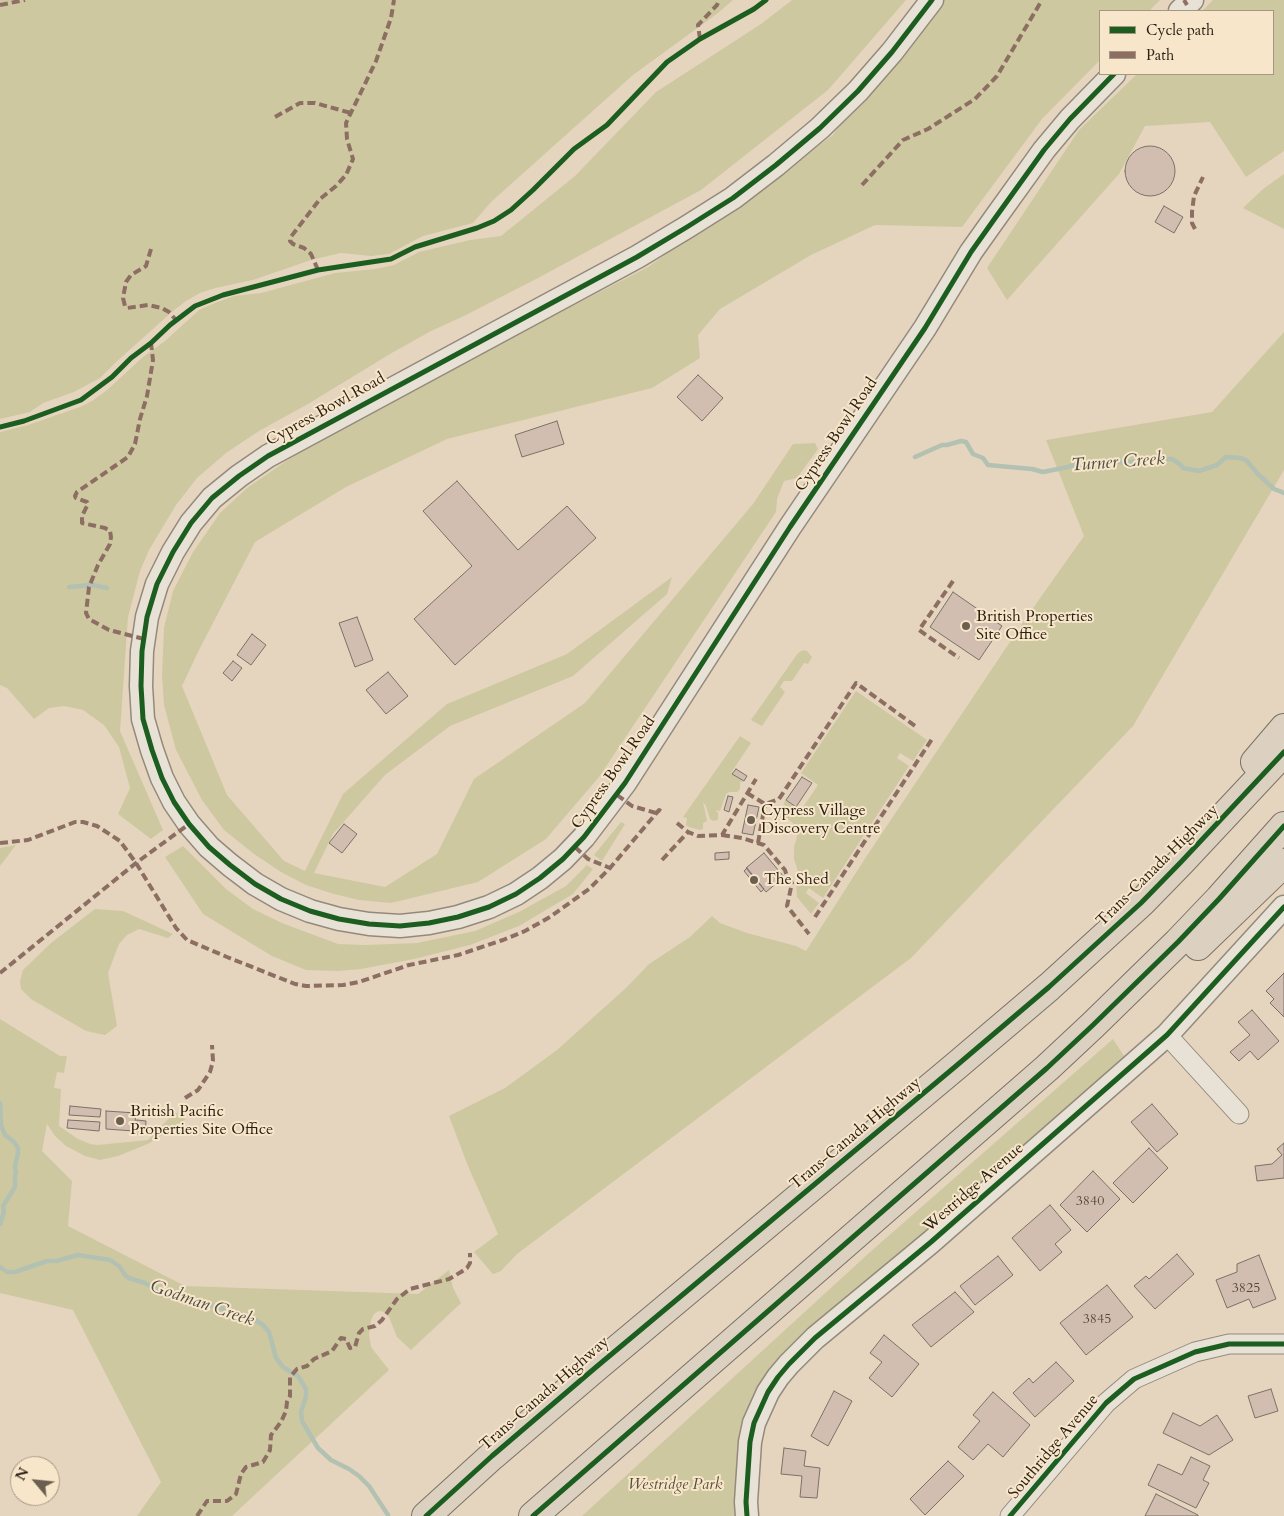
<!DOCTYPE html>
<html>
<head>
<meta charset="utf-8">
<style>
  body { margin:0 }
  #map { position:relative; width:1284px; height:1516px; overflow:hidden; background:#e5d5be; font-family:Cardo,serif }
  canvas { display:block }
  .legend { position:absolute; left:1099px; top:10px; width:175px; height:65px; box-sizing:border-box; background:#f8e6ca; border:1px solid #a59782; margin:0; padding:6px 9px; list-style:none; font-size:15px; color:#292016 }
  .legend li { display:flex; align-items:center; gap:10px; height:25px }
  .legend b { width:25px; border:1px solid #a59782 }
  .north { position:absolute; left:10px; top:1456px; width:50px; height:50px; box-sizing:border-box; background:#f8e6ca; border:1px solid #a59782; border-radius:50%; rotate:298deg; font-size:14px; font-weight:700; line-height:20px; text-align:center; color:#292016 }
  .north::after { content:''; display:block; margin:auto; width:18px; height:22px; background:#6b5f51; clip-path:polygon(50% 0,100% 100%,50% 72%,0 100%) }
</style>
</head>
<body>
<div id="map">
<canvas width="1284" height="1516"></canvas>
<ul class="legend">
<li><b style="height:6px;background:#1b5e20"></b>Cycle path</li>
<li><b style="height:6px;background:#8d6e63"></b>Path</li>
</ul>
<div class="north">N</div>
</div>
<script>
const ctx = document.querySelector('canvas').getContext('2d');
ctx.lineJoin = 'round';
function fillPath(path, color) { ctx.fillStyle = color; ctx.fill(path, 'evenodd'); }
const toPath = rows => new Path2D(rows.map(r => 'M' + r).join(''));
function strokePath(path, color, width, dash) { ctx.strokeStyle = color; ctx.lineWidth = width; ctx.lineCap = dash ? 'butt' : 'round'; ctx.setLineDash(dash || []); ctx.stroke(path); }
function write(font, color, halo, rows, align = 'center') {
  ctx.font = font + ' Cardo,serif'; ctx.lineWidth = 4; ctx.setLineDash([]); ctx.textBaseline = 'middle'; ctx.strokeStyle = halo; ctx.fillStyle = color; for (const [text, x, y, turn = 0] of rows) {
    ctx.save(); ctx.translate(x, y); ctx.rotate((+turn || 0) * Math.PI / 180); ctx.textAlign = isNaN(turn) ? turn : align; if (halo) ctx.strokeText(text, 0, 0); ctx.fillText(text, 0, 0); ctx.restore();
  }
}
fillPath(toPath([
  [0,0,733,0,718,13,633,75,491,202,473,223,423,236,389,254,371,256,341,253,311,260,253,280,215,288,200,293,186,301,173,311,115,363,100,378,74,392,43,403,30,412,0,419],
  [792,0,906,0,828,90,701,190,538,278,464,316,431,331,390,354,308,404,259,431,226,453,197,478,176,505,149,550,140,571,128,617,120,731,163,830,151,839,118,814,130,788,119,747,104,725,83,710,64,706,49,708,34,719,7,688,0,685,0,432,28,425,80,407,92,401,106,391,143,357,165,341,199,310,215,303,234,296,261,293,335,273,375,269,394,265,419,252,470,240,501,236,575,176,656,92,761,24],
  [922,0,1160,0,1149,11,1100,11,1100,60,1042,119,962,227,875,225,811,255,720,309,698,335,700,358,652,388,447,439,346,487,255,542,199,650,182,686,227,795,284,861,305,871,343,794,447,704,567,654,672,577,667,594,573,676,450,726,385,775,333,834,314,873,385,887,437,854,474,779,585,703,753,504,793,444,815,443,818,449,797,478,784,481,777,499,776,512,599,777,546,839,478,882,391,903,359,900,334,894,306,885,281,872,254,854,224,830,202,800,176,750,164,705,162,675,164,628,173,591,193,552,220,513,247,488,311,444,425,382,648,267,833,135],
  [1213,0,1284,0,1284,151,1246,177,1210,122,1145,126,1119,174,1007,300,987,268,1079,130,1137,74,1273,74,1273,11,1202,11],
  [1284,174,1284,229,1243,208,1263,189],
  [1284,332,1284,470,1133,726,911,958,517,1254,501,1271,493,1274,474,1252,498,1234,468,1166,449,1116,505,1088,557,1050,627,987,649,964,690,937,712,916,720,923,747,933,796,946,806,951,866,857,1026,618,1084,536,1046,440,1212,412],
  [803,650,807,651,812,657,808,664,804,663,792,681,784,681,780,687,785,692,762,726,751,720,798,653],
  [856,691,927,740,913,761,900,753,897,758,909,766,823,898,809,888,807,891,806,893,819,903,811,914,797,897,796,883,800,877,794,859,794,847,797,837,793,823,785,817,783,807,785,800,801,810,818,785,801,773],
  [740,736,751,743,731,773,743,781,740,783,740,789,737,792,729,792,726,794,720,811,716,810,718,813,718,820,713,821,710,819,706,806,703,802,707,821,703,823,703,829,700,830,689,827,686,825,687,818,683,817],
  [621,822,625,824,602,861,594,855],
  [16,845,0,866,0,848],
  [183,846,226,889,253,909,282,923,338,944,365,945,417,943,475,931,519,912,566,886,587,865,593,869,573,894,519,926,470,945,414,959,361,969,338,971,306,970,272,956,203,914,165,857],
  [95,909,123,911,173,934,168,938,139,929,127,935,119,944,108,973,117,1026,105,1035,86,1031,31,999,21,989,20,981,23,970,51,943],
  [0,1019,60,1056,67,1056,64,1073,57,1072,54,1088,61,1089,59,1126,78,1139,90,1144,98,1145,148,1140,175,1112,186,1119,150,1143,118,1156,100,1160,85,1156,66,1146,55,1136,47,1124,42,1151,72,1181,68,1226,185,1286,418,1294,449,1270,453,1288,461,1303,411,1350,397,1337,389,1317,384,1312,379,1311,374,1314,371,1320,369,1334,371,1347,389,1370,232,1516,137,1516,161,1482,73,1310,0,1293],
  [1113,1039,1124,1056,830,1317,762,1396,742,1516,582,1516,869,1253]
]), '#cec8a1');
strokePath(toPath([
  [915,457,942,445,947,445,961,441,966,442,973,454,983,458,988,465,1032,469,1043,472,1068,467,1083,462,1102,463,1111,460,1124,463,1133,462,1138,459,1172,459,1180,464,1183,468,1199,471,1217,465,1226,457,1240,458,1246,460,1258,474,1274,489,1284,493],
  [69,587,93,585,107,588],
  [0,1103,1,1125,5,1135,14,1142,18,1148,18,1153,15,1166,16,1172,15,1175,15,1187,3,1206,4,1212,0,1224],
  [0,1267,7,1272,15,1272,47,1261,56,1261,78,1255,110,1260,119,1266,125,1275,129,1278,145,1283,163,1293,197,1305,211,1305,225,1309,252,1318,263,1325,269,1332,276,1358,283,1367,298,1376,306,1389,306,1397,301,1412,302,1421,318,1448,331,1460,349,1469,359,1476,369,1486,388,1515]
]), '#b2c1b2', 4.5);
const building = toPath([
  '1125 171a25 25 0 1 1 50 0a25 25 0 1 1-50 0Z',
  [1164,206,1183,217,1174,233,1155,222,1164,206],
  [698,375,723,398,702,421,677,397,698,375],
  [557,421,564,444,522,457,515,435,557,421],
  [457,481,518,550,567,506,596,538,455,665,414,619,472,566,423,511,457,481],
  [953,592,1002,626,979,660,930,627,953,592],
  [357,617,373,660,355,667,339,623,357,617],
  [252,634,266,645,251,665,237,655,252,634],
  [233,661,242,668,232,681,223,673,233,661],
  [388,672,408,696,386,714,366,690,388,672],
  [736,769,747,776,744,781,732,774,736,769],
  [802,777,812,783,796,807,786,800,802,777],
  [728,796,733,797,729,812,724,810,728,796],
  [748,805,759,807,753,835,742,833,748,805],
  [344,824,357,834,342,853,329,843,344,824],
  [729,852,729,859,715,860,715,853,729,852],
  [764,853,784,877,766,892,746,868,764,853],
  [747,868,764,889,761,892,744,871,747,868],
  [1284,973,1284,1017,1270,1003,1274,999,1266,991,1284,973],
  [1252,1010,1279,1041,1258,1060,1250,1051,1239,1061,1230,1052,1250,1035,1238,1022,1252,1010],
  [1152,1104,1178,1134,1157,1152,1131,1122,1152,1104],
  [70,1106,101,1109,100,1117,69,1115,70,1106],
  [106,1111,136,1113,134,1131,106,1129,106,1111],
  [68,1120,100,1122,99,1131,67,1128,68,1120],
  [137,1120,146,1121,145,1135,136,1134,137,1120],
  [1284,1143,1284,1178,1257,1181,1255,1166,1272,1164,1282,1155,1277,1149,1284,1143],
  [1149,1148,1168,1168,1133,1203,1113,1183,1149,1148],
  [1093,1171,1120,1199,1087,1232,1060,1205,1093,1171],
  [1050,1205,1071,1230,1055,1244,1062,1252,1040,1271,1012,1238,1050,1205],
  [1177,1254,1194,1274,1155,1309,1134,1286,1146,1276,1149,1279,1177,1254],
  [1259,1255,1276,1299,1253,1308,1249,1299,1227,1308,1216,1280,1237,1272,1237,1264,1259,1255],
  [998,1256,1013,1275,975,1305,960,1286,998,1256],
  [1107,1285,1133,1317,1086,1355,1060,1323,1107,1285],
  [955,1292,974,1312,931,1347,912,1325,955,1292],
  [884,1335,919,1364,892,1397,869,1378,882,1362,870,1353,884,1335],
  [1056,1362,1074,1381,1035,1417,1013,1393,1029,1378,1033,1383,1056,1362],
  [1271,1389,1278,1411,1255,1418,1248,1396,1271,1389],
  [834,1391,852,1401,828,1446,811,1436,834,1391],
  [993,1392,1030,1425,1003,1457,988,1444,973,1460,958,1447,980,1421,973,1415,993,1392],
  [1173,1413,1200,1426,1217,1415,1233,1440,1209,1455,1163,1433,1173,1413],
  [784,1448,806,1451,804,1466,820,1468,817,1498,800,1497,802,1476,781,1474,784,1448],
  [1191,1457,1210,1466,1203,1480,1209,1483,1196,1508,1148,1485,1158,1464,1182,1475,1191,1457],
  [948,1461,964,1476,925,1515,910,1499,948,1461],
  [1156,1494,1198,1515,1198,1516,1145,1516,1156,1494]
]);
fillPath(building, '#d1beb0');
strokePath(building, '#7a7165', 1);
const minor = toPath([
  [1167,1035,1239,1114],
  [1010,1516,1106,1403,1134,1379,1195,1352,1229,1344,1284,1344]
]);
const tertiary = toPath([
  [932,0,892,52,858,91,820,128,776,165,733,198,687,227,637,257,268,456,239,476,212,498,191,523,173,552,157,584,147,617,142,651,141,686,143,719,152,750,162,778,174,802,189,824,209,847,230,865,255,884,281,899,310,911,339,919,369,924,400,926,429,923,458,917,489,907,516,894,540,878,563,859,584,837,625,783,790,527,925,328,971,252,993,221,1044,150,1070,119,1114,74],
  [1180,11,1192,0],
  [747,1516,746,1502,750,1442,754,1423,768,1392,778,1377,789,1364,815,1338,931,1242,1167,1035,1284,907]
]);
const motorway = toPath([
  [1255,762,1284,728],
  [1198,946,1284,863],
  [426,1516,492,1456,595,1368,956,1066,1049,987,1141,903,1181,862,1284,752],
  [533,1516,1047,1068,1093,1025,1178,942,1219,899,1284,826]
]);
strokePath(minor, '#948a7c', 21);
strokePath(tertiary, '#948a7c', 25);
strokePath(motorway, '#7a7165', 30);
strokePath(minor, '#e8e1d5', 19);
strokePath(tertiary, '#e8e1d5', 22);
strokePath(motorway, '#dcd1c1', 28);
strokePath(toPath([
  [1184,0,1187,5],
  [0,5,25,0],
  [700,39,698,25,717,5,719,0],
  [275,117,300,103,315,103,351,113],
  [862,185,903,140,928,129,975,99,997,76,1042,0],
  [1195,229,1192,223,1192,212,1194,196,1203,177],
  [151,249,146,266,131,275,126,282,123,298,125,306,127,308,148,305,162,308,169,312,176,320],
  [318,270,311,254,304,248,293,244,290,241,290,238,320,199,336,186,346,175,353,159,347,139,346,123,376,61,391,18,394,0],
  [953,581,919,630,959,658],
  [144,639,109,630,89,619,86,613,89,587,98,565,110,544,111,537,110,531,105,528,82,523,82,516,88,504,87,502,76,498,75,496,77,492,128,457,135,444,140,419,147,396,153,360,151,343],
  [747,793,765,804,779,799,856,683,918,728],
  [617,795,632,806,656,813],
  [677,823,688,832,698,836,722,835,756,779],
  [722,835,742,838,764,845,785,870,787,877,792,883,787,906,809,934],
  [0,843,28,840,75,822,83,822,97,826,120,841,136,863,176,928,187,940,227,957,295,984,306,986,343,985,359,982,409,965,458,955,503,940,525,931,550,917,589,889,610,868,659,810,662,812],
  [758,843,765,804],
  [575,847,588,859,610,868],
  [662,860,688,832],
  [815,917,932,739],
  [0,973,136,863,189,824],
  [185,1098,198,1090,210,1072,213,1061,212,1045],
  [197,1516,207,1501,227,1501,236,1494,241,1474,246,1467,263,1462,270,1450,271,1435,281,1422,286,1411,287,1402,290,1396,290,1377,297,1369,307,1366,314,1359,332,1351,341,1338,346,1339,350,1348,355,1347,359,1333,363,1329,375,1326,382,1320,397,1299,410,1289,449,1279,461,1272,467,1268,470,1263,470,1253]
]), '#8d6e63', 4, [8, 4]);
strokePath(toPath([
  [932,0,892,52,858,91,820,128,776,165,733,198,687,227,637,257,268,456,239,476,212,498,191,523,173,552,157,584,147,617,142,651,141,686,143,719,152,750,162,778,174,802,189,824,209,847,230,865,255,884,281,899,310,911,339,919,369,924,400,926,429,923,458,917,489,907,516,894,540,878,563,859,584,837,625,783,790,527,925,328,971,252,993,221,1044,150,1070,119,1114,74],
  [0,427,24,421,81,400,112,377,131,358,151,343,170,325,195,306,223,295,318,270,391,259,415,247,477,228,494,221,511,210,533,190,574,149,607,125,667,62,700,39,754,9,766,0],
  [426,1516,492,1456,595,1368,956,1066,1049,987,1141,903,1181,862,1284,752],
  [533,1516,1047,1068,1093,1025,1178,942,1219,899,1284,826],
  [747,1516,746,1502,750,1442,754,1423,768,1392,778,1377,789,1364,815,1338,931,1242,1167,1035,1284,907],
  [1010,1516,1106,1403,1134,1379,1195,1352,1229,1344,1284,1344]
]), '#1b5e20', 5);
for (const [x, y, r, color] of [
  [966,626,5,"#6b5f51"],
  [751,820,5,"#6b5f51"],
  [754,880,5,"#6b5f51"],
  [120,1121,5,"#6b5f51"]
]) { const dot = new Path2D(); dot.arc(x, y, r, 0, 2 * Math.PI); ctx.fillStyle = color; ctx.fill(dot); strokePath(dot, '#f8e6ca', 2); }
write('14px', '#53483c', null, [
  ["3840",1090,1202],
  ["3825",1246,1289],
  ["3845",1097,1320]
]);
write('16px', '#292016', '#f8e6ca', [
  ["Cypress Bowl Road",326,410,-29],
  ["Cypress Bowl Road",837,435,-56],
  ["Cypress Bowl Road",614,773,-55],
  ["Trans-Canada Highway",1158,866,-45],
  ["Trans-Canada Highway",856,1134,-40],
  ["Westridge Avenue",974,1188,-41],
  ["Trans-Canada Highway",545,1394,-41],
  ["Southridge Avenue",1054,1447,-50]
]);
write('16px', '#292016', '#f8e6ca', [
  ["British Properties",976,617],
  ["Site Office",976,635],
  ["Cypress Village",761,811],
  ["Discovery Centre",761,829],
  ["The Shed",764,880],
  ["British Pacific",130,1112],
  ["Properties Site Office",130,1130]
], 'left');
write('italic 16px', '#554f39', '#f8e6ca', [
  ["Westridge Park",675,1485]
]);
write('italic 18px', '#4c4e43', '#f8e6ca', [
  ["Turner Creek",1118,463,-4],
  ["Godman Creek",202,1304,19]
]);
</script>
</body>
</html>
